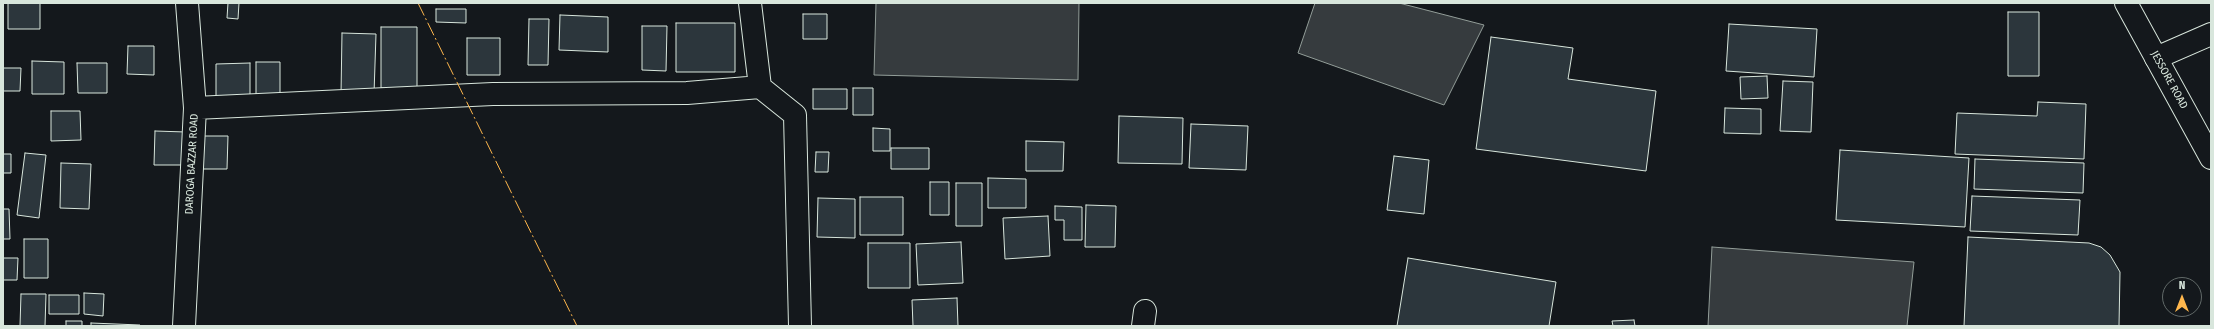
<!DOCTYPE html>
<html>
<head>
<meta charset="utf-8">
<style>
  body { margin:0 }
  #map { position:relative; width:2214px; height:329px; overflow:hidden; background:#14181c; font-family:"Fira Sans Condensed",sans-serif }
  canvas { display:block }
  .frame { position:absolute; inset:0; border:4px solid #d8e6dc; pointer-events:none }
  .north { position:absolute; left:2162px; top:277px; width:40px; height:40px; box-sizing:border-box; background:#14181c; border:1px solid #626a69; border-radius:50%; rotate:0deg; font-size:11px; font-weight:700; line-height:16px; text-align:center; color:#d8e6dc }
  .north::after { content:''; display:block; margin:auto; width:14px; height:18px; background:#ffb74d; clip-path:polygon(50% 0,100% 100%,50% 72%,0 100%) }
</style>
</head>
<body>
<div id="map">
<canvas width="2214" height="329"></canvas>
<div class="frame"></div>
<div class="north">N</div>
</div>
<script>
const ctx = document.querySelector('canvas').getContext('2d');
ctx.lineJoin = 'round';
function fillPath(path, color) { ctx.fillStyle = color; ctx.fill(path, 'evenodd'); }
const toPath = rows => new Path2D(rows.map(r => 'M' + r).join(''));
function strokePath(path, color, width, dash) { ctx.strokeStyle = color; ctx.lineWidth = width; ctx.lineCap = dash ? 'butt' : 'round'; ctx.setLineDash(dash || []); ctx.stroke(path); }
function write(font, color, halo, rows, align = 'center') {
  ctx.font = font + ' "Fira Sans Condensed",sans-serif'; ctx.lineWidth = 3; ctx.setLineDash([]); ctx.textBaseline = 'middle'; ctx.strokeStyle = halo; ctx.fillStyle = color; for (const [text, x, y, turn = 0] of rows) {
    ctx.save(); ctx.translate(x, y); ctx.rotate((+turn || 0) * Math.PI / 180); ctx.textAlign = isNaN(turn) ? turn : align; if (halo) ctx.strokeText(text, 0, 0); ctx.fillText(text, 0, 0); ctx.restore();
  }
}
const water = toPath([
  [876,3,1079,3,1078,80,874,75,876,3],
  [1315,3,1399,3,1484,25,1444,105,1298,53,1315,3],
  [1712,247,1914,262,1907,326,1708,326,1712,247]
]);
fillPath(water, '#363b3e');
strokePath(water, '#939e99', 1);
const building = toPath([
  [8,3,40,3,40,29,8,29,8,3],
  [228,3,239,3,238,19,227,18,228,3],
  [436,9,466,9,466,23,436,22,436,9],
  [2008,12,2039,12,2039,76,2008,76,2008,12],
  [803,14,827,14,827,39,803,39,803,14],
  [560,15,608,17,608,52,559,50,560,15],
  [529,19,549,19,548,65,528,65,529,19],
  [676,23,735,23,735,72,676,72,676,23],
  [1729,24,1817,29,1814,77,1726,71,1729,24],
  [642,26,667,26,666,71,642,70,642,26],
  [381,27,417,27,417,88,381,88,381,27],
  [342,33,376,34,374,94,341,94,342,33],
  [1491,37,1573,48,1568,79,1656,91,1646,171,1476,149,1491,37],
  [467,38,500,38,500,75,467,75,467,38],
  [128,46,154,46,154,75,127,74,128,46],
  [32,61,64,62,64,94,32,94,32,61],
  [256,62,280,62,280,100,256,100,256,62],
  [77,63,107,63,107,93,78,93,77,63],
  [250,63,250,101,216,101,216,64,250,63],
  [3,68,21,68,20,91,3,91,3,68],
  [1767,76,1768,98,1741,99,1740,77,1767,76],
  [1783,81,1813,82,1811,132,1780,131,1783,81],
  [853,88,873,88,873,115,853,115,853,88],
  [813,89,847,89,847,109,813,109,813,89],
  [2038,102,2086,104,2084,159,1955,154,1957,113,2037,116,2038,102],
  [1725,108,1761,109,1761,134,1724,133,1725,108],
  [51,111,80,111,81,140,51,141,51,111],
  [1119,116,1183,118,1182,164,1118,163,1119,116],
  [1191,124,1248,126,1246,170,1189,168,1191,124],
  [873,128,890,129,890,151,873,151,873,128],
  [155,131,186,132,186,165,154,165,155,131],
  [196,136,228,136,227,169,196,169,196,136],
  [1026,141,1064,142,1063,171,1026,171,1026,141],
  [891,148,929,148,929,169,891,169,891,148],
  [1840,150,1969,158,1965,227,1836,220,1840,150],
  [816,152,829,152,828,172,815,172,816,152],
  [25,153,46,155,39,218,17,215,25,153],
  [3,154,11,154,11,173,3,173,3,154],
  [1394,156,1429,160,1424,214,1387,210,1394,156],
  [1975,159,2084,163,2083,193,1974,189,1975,159],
  [61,163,91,164,89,209,60,208,61,163],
  [988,178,1026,179,1026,208,988,208,988,178],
  [930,182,949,182,949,215,930,215,930,182],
  [956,183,982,183,982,226,956,226,956,183],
  [1972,196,2080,200,2078,235,1970,231,1972,196],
  [860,197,903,197,903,235,860,235,860,197],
  [818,198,855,199,855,238,817,237,818,198],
  [1086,205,1116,206,1115,247,1085,247,1086,205],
  [1055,206,1082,207,1082,240,1064,240,1064,220,1055,220,1055,206],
  [3,209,9,209,10,239,3,239,3,209],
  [1048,216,1050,256,1005,259,1003,218,1048,216],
  [1968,237,2089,243,2101,247,2110,255,2120,272,2119,326,1964,326,1968,237],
  [24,239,48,239,48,278,24,278,24,239],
  [961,242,963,283,918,285,916,244,961,242],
  [868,243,910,243,910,288,868,288,868,243],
  [3,258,18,258,17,280,3,280,3,258],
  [1408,258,1556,282,1549,326,1397,326,1408,258],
  [84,293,104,294,103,316,84,314,84,293],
  [21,294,46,294,45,326,20,326,21,294],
  [49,295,79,295,79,314,49,314,49,295],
  [957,298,958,326,913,326,912,300,957,298],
  [1634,320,1635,326,1613,326,1612,321,1634,320],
  [66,321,82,321,82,326,66,326,66,321],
  [91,323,140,325,140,326,91,326,91,323]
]);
fillPath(building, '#2c363c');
strokePath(building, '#d8e6dc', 1);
const minor = toPath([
  [2156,58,2211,34],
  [760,87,795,115,800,326],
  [195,108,493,94,687,93,760,87,750,3],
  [184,326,195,108,187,3],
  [1143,326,1145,311]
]);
const trunk = toPath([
  [2126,3,2211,158]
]);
strokePath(minor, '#d8e6dc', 24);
strokePath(trunk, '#d8e6dc', 24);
strokePath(minor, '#14181c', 22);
strokePath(trunk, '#14181c', 22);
strokePath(toPath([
  [418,3,577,326]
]), '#ffb74d', 1, [14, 3, 2, 3]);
write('11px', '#d8e6dc', '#14181c', [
  ["JESSORE ROAD",2169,80,61],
  ["DAROGA BAZZAR ROAD",192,164,-87]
]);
</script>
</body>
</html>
